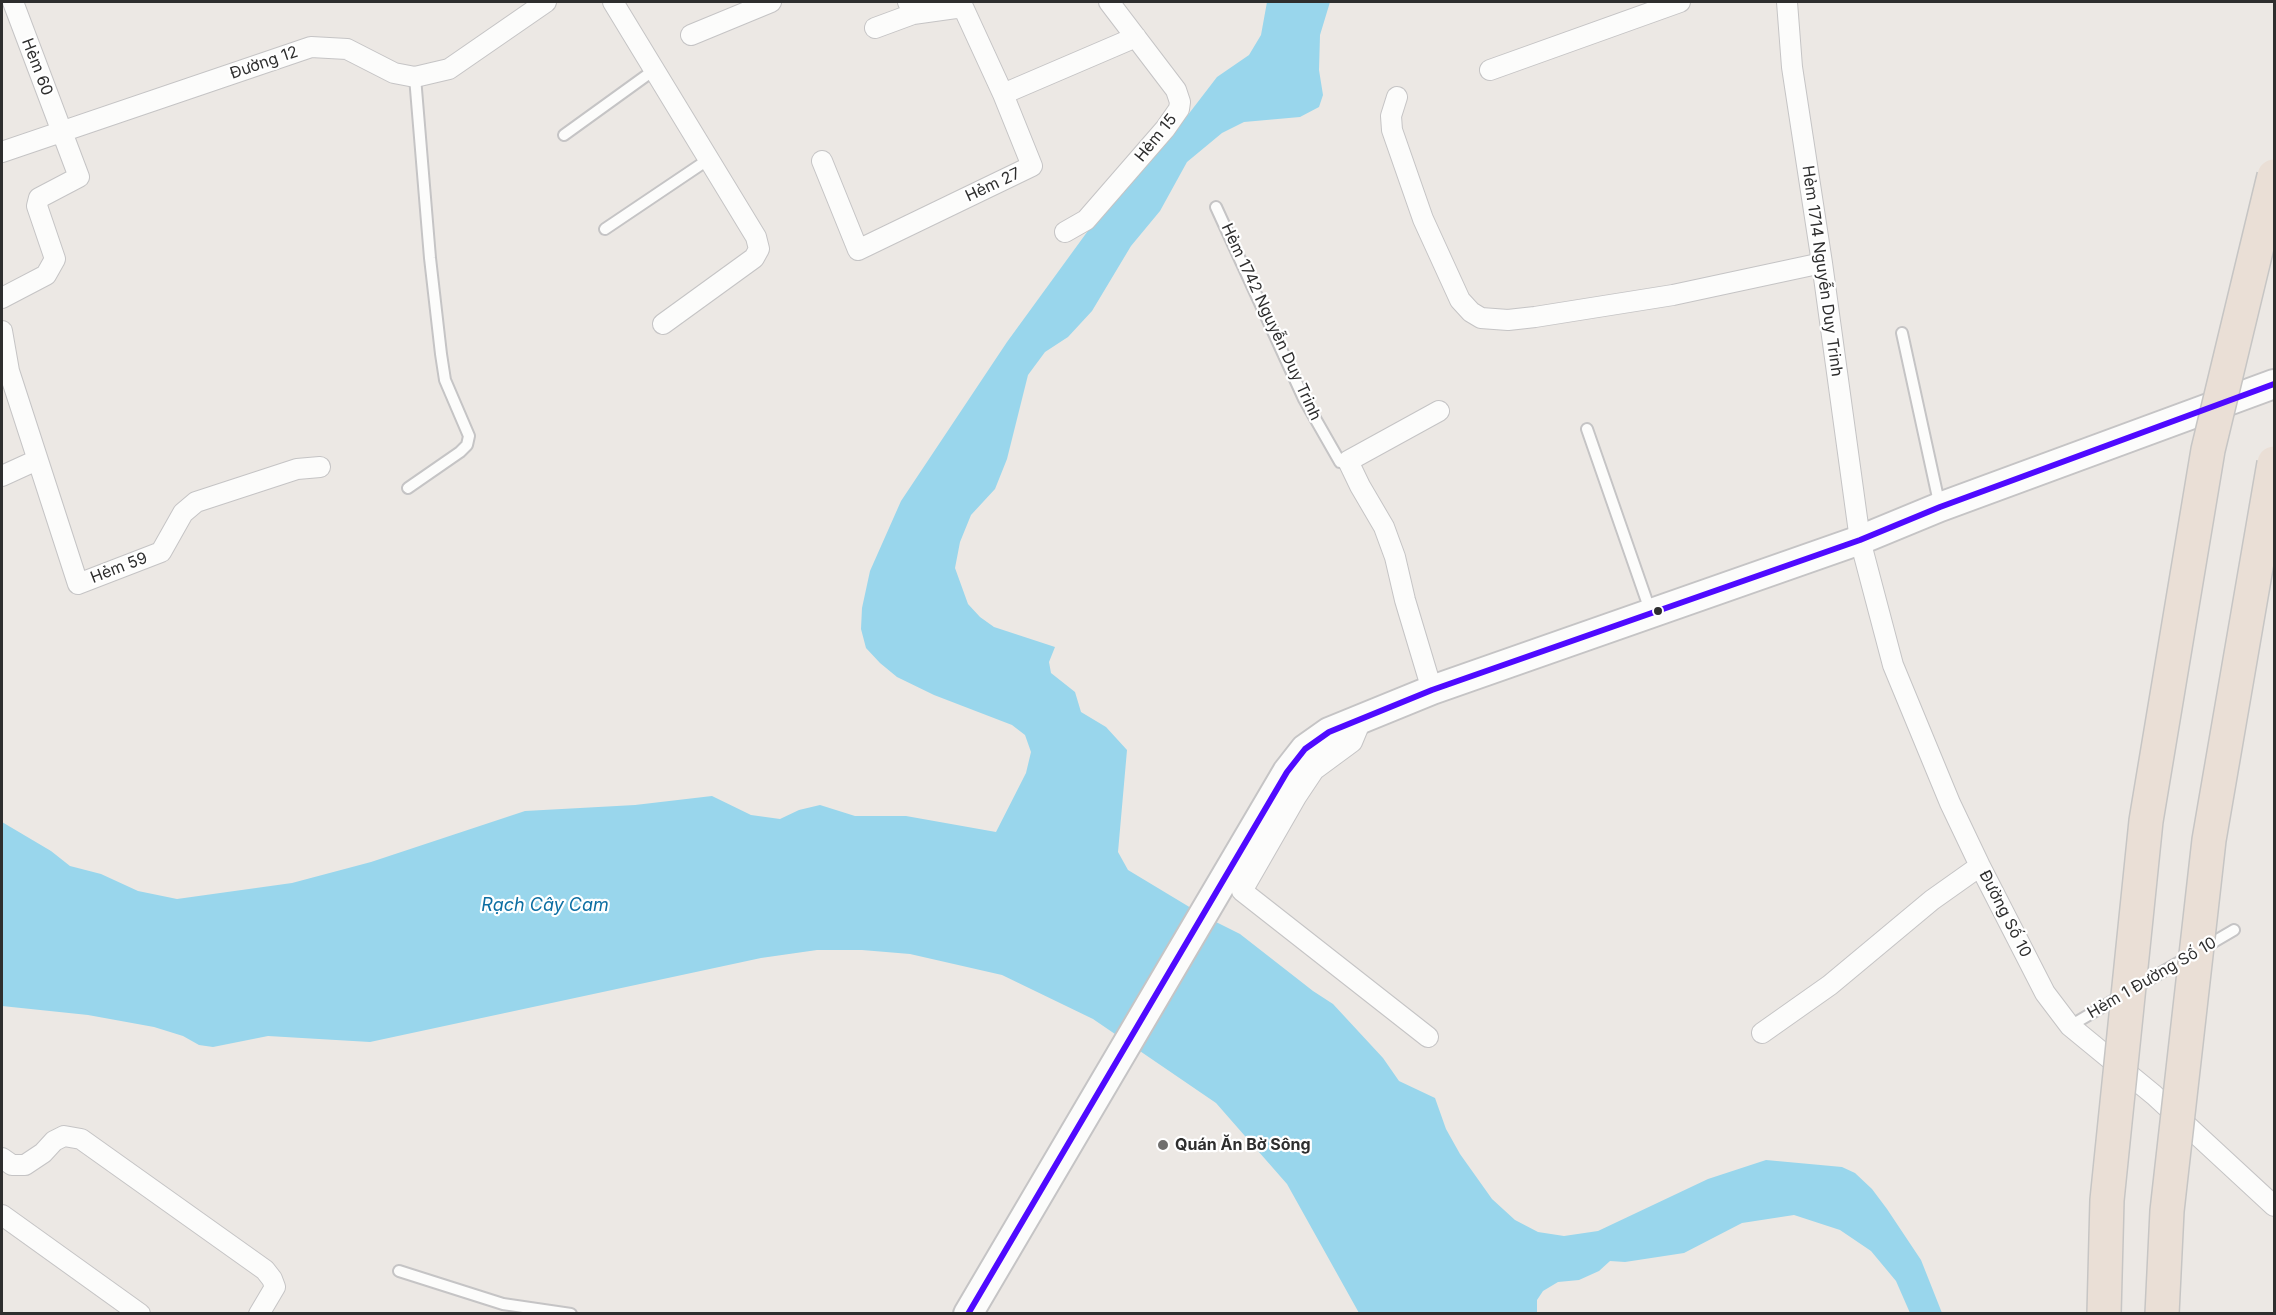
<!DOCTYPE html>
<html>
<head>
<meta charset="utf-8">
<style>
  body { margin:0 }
  #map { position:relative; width:2276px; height:1315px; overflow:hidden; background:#ece8e4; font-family:Inter,sans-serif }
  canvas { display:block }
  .frame { position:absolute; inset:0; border:3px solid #2e2e2e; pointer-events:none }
</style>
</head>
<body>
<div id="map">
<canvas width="2276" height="1315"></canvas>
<div class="frame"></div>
</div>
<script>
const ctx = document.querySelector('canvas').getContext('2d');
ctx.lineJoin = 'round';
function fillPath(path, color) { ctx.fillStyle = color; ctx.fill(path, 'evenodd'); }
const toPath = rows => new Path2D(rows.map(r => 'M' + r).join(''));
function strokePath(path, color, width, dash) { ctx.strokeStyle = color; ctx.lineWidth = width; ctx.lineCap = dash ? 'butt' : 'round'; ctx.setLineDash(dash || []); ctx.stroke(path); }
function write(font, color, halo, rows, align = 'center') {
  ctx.font = font + ' Inter,sans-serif'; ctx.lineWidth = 4.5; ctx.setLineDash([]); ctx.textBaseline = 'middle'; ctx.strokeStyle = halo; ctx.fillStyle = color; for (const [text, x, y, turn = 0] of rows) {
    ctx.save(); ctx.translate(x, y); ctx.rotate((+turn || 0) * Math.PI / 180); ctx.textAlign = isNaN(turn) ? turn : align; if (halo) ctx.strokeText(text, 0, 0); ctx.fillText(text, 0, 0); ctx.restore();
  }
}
fillPath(toPath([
  [1267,2,1330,2,1320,35,1319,70,1323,95,1319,107,1300,117,1244,122,1222,133,1187,162,1160,211,1131,246,1092,311,1068,337,1045,352,1028,375,1007,459,995,489,971,515,960,542,955,568,968,604,980,617,994,627,1055,647,1049,662,1051,673,1075,692,1081,712,1106,727,1127,750,1118,852,1128,870,1206,917,1240,934,1313,991,1333,1004,1383,1058,1399,1081,1435,1098,1446,1129,1460,1154,1492,1199,1515,1220,1538,1232,1564,1236,1598,1231,1708,1179,1766,1160,1842,1167,1855,1173,1872,1189,1887,1209,1921,1260,1942,1313,1910,1313,1896,1281,1871,1251,1840,1230,1794,1215,1742,1223,1684,1253,1625,1262,1610,1261,1599,1271,1579,1280,1558,1282,1543,1291,1537,1300,1537,1313,1359,1313,1287,1184,1216,1103,1093,1019,1002,975,910,954,862,950,817,950,761,958,370,1042,268,1036,213,1047,199,1045,183,1036,154,1027,88,1015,2,1006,2,822,51,851,70,866,101,874,138,891,177,899,292,883,371,862,525,811,635,805,712,796,751,815,780,819,799,810,820,805,855,816,906,816,996,832,1026,773,1031,752,1025,735,1012,725,934,695,897,677,880,663,866,648,861,629,862,608,870,571,901,501,1007,342,1090,228,1184,120,1217,77,1249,55,1261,35]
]), '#99d6ec');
const service = toPath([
  [564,135,654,70],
  [1216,207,1304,399,1340,462,1348,461],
  [605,229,709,159],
  [1902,333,1940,507],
  [1587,429,1651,613],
  [408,488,460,452,467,445,469,436,445,380,441,354,430,258,415,77],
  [2135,988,2234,930],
  [2070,1026,2121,996],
  [399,1271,503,1304,571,1314]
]);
const minor = toPath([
  [613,2,756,237,759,249,754,258,663,324],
  [1787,2,1792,67,1822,263,1860,540,1893,665,1950,803,1980,866,2045,993,2070,1026,2154,1095,2274,1206],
  [875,28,913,14],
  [691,35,771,2],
  [1490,70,1680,2],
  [1003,94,1136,37],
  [1397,97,1391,116,1392,130,1423,219,1460,300,1471,312,1481,318,1508,320,1535,317,1673,295,1822,263],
  [2,152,311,47,347,49,394,73,415,77,449,69,546,2],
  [822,161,858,250,1032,166,1003,94,963,7,913,14,908,2],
  [1065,232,1086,220,1165,129,1179,109,1180,102,1176,90,1109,2],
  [2,298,46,275,55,259,37,206,39,198,79,177,13,2],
  [2,331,9,371,78,584,161,552,183,513,196,502,297,469,320,467],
  [2,476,37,460],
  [1432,690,1405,600,1395,557,1384,527,1360,486,1348,461,1439,411],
  [1362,718,1352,742,1314,770,1296,797,1242,891,1428,1037],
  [1762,1033,1830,985,1932,900,1980,866],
  [2,1158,12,1165,25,1165,43,1153,54,1141,64,1136,81,1139,265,1270,272,1279,275,1287,259,1314],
  [2,1215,140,1314]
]);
const secondary = toPath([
  [968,1314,1287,772,1305,749,1329,732,1432,690,1860,540,1940,507,2274,384]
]);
strokePath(service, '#c5c4c5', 14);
strokePath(minor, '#c5c4c5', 22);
strokePath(secondary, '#c5c4c5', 32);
strokePath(service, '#fcfcfb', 10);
strokePath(minor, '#fcfcfb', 20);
strokePath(secondary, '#fcfcfb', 28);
const motorwayBridge = toPath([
  [2104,1314,2107,1200,2146,821,2208,450,2274,176],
  [2162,1314,2167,1211,2209,840,2274,463]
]);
strokePath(motorwayBridge, '#c6c5c4', 36, []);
strokePath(motorwayBridge, '#eadfd6', 33);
strokePath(toPath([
  [968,1314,1287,772,1305,749,1329,732,1432,690,1860,540,1940,507,2274,384]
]), '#4f0aff', 6);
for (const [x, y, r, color] of [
  [1658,611,5,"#2e2e2e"],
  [1163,1145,6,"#706f6e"]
]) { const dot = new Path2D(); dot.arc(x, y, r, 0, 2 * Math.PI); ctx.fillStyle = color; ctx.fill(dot); strokePath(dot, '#fff', 2); }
write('16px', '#2e2e2e', '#fff', [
  ["Đường 12",264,63,-19],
  ["Hẻm 60",37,67,69],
  ["Hẻm 15",1156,138,-51],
  ["Hẻm 27",993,185,-25],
  ["Hẻm 1714 Nguyễn Duy Trinh",1822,271,82],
  ["Hẻm 1742 Nguyễn Duy Trinh",1271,322,65],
  ["Hẻm 59",119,568,-21],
  ["Đường Số 10",2005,914,63],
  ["Hẻm 1 Đường Số 10",2152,978,-30]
]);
write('bold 16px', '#2e2e2e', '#fff', [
  ["Quán Ăn Bờ Sông",1175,1145]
], 'left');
write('italic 18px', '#0d6fa3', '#fff', [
  ["Rạch Cây Cam",545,906]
]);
</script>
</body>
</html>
